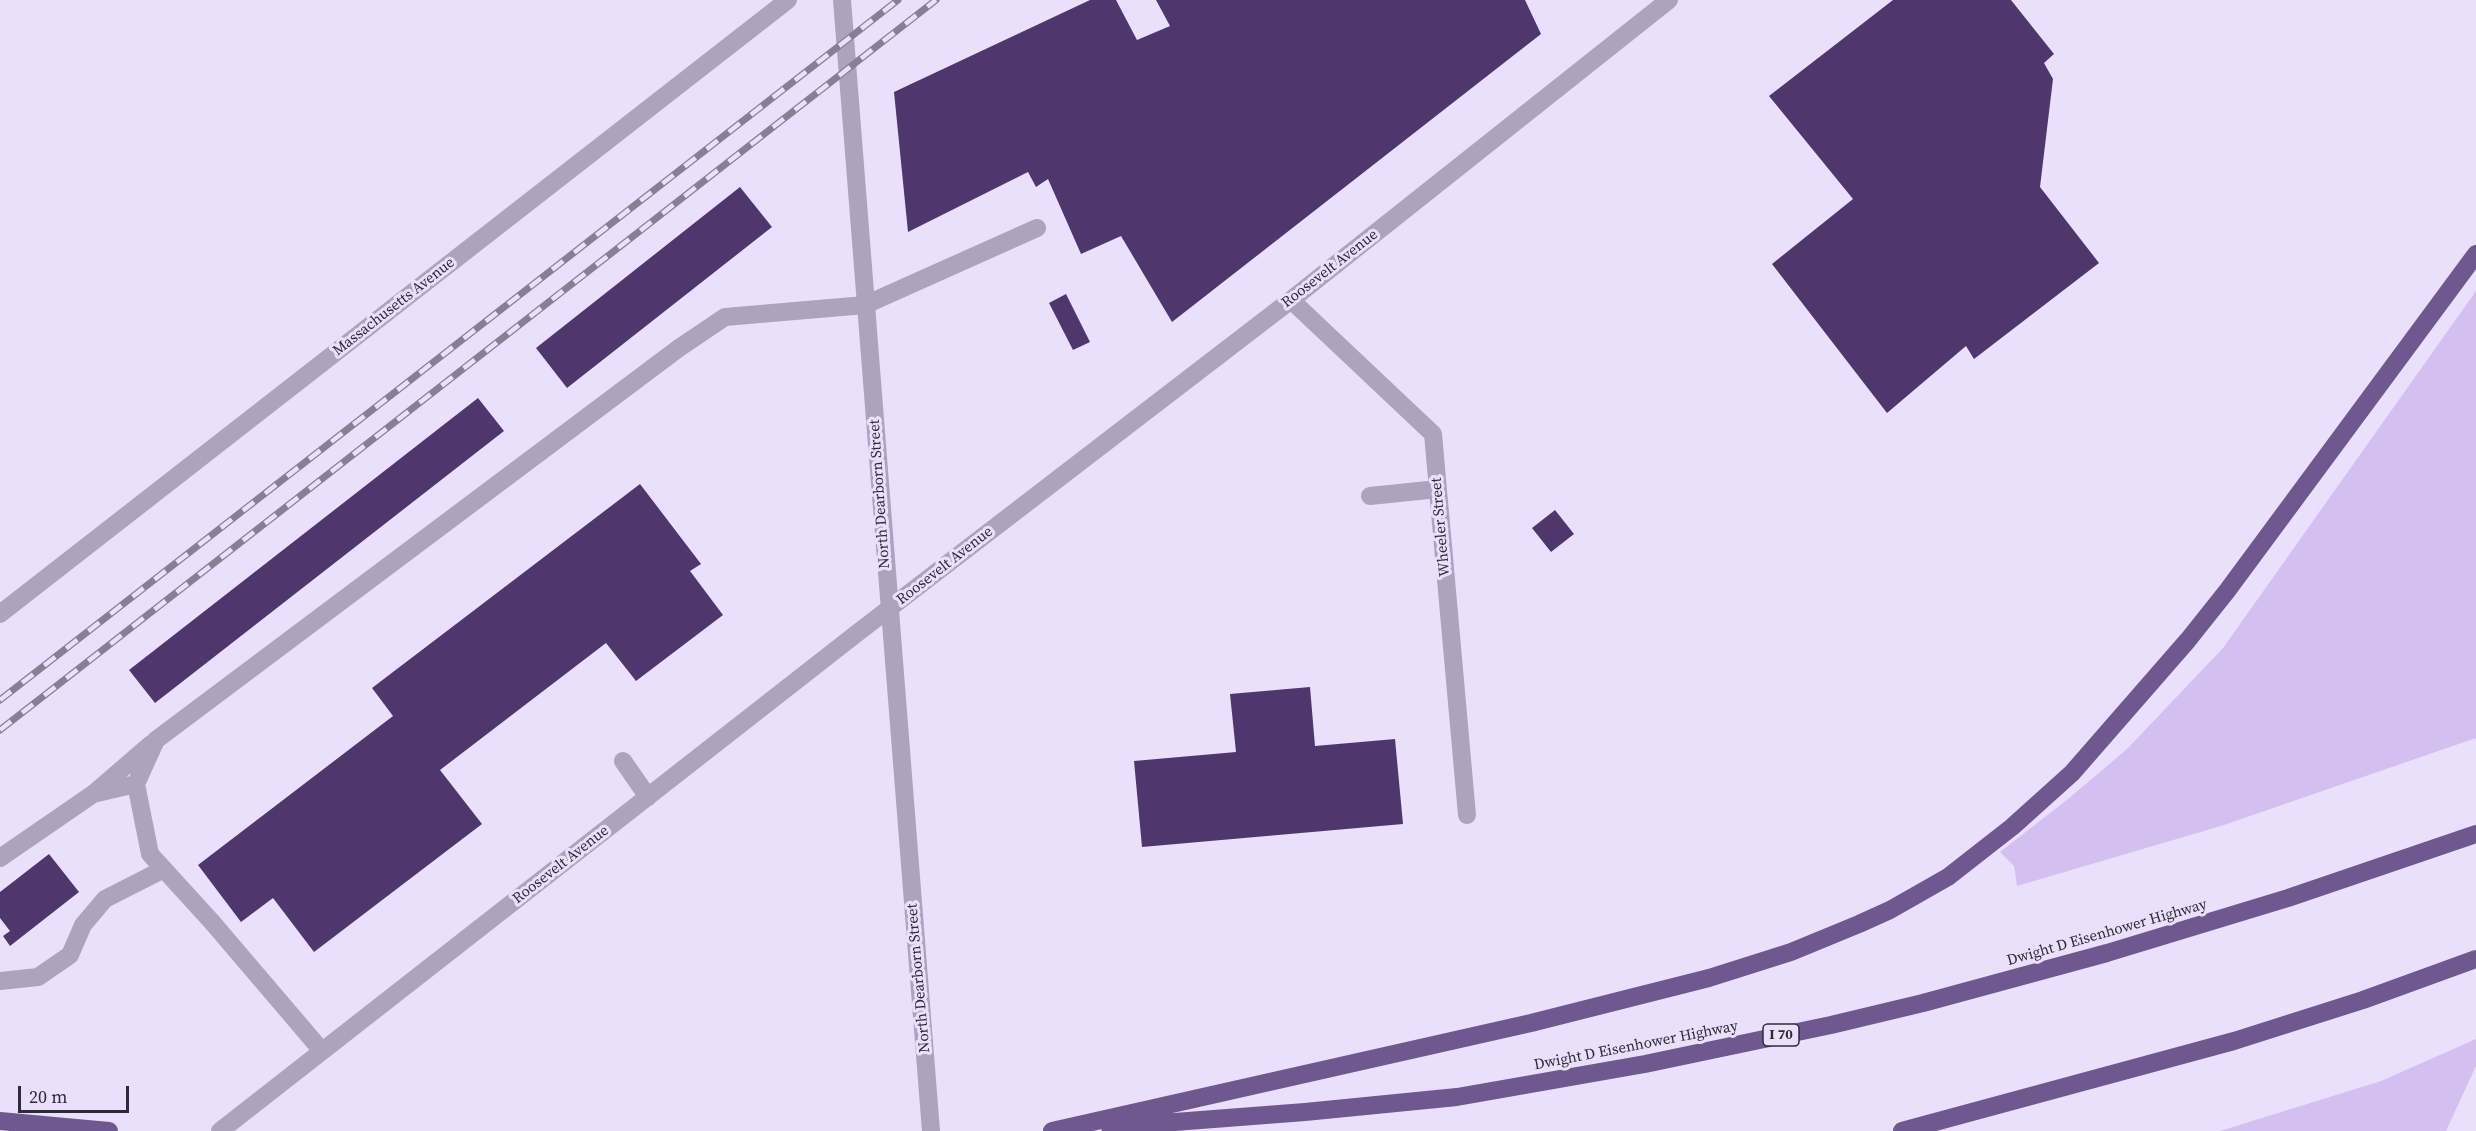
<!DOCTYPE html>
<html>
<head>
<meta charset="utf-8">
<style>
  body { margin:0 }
  #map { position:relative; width:2476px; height:1131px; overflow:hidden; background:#eae0fc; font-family:"Source Serif 4",serif }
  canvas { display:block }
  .scale { position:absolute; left:18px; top:1086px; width:111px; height:27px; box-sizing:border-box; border:3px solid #2f2a37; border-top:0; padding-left:8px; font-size:18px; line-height:21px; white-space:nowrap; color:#2f2a37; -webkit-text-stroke:4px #eae0fc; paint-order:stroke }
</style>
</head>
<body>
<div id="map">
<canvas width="2476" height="1131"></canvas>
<div class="scale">20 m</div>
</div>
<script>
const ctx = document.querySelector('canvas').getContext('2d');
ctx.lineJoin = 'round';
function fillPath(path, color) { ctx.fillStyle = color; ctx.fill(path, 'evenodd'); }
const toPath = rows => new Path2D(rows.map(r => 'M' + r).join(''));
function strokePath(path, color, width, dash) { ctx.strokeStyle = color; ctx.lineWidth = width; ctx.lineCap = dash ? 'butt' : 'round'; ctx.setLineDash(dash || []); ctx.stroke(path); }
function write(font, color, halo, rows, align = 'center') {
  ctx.font = font + ' "Source Serif 4",serif'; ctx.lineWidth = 6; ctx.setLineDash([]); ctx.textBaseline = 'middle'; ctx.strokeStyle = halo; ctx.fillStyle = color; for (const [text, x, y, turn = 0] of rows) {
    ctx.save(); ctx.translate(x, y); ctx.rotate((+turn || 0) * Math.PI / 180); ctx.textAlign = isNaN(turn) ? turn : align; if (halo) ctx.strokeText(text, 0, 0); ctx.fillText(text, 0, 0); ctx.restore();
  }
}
fillPath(toPath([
  [2476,291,2476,738,2221,826,2017,886,2014,866,2000,852,2068,799,2127,749,2223,648],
  [2476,1039,2476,1066,2446,1131,2220,1131,2381,1081]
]), '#d3c0f1');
fillPath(toPath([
  [1090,0,1116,0,1137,40,1170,26,1156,0,1525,0,1541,34,1172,322,1121,236,1081,254,1048,179,1036,187,1028,172,908,232,894,92],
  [1893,0,2011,0,2054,54,2044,63,2053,79,2040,187,2099,263,1974,359,1966,346,1887,413,1772,264,1853,199,1769,96],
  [740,187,772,227,567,388,536,348],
  [1066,294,1090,342,1073,350,1049,303],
  [478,398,504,431,155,703,129,670],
  [640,484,701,564,690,571,723,615,636,681,606,643,440,770,482,824,314,952,273,898,241,922,198,865,393,716,372,688],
  [1555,510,1574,534,1551,552,1532,528],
  [1310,687,1315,746,1395,739,1403,824,1142,847,1134,761,1236,752,1230,694],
  [49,854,79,892,10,946,3,936,10,931,0,918,0,892]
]), '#4f376e');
strokePath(toPath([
  [842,0,931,1131],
  [1291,300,1433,434,1467,815],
  [1370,496,1438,489],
  [0,614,788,0],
  [623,761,648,797],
  [136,784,93,794,151,744],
  [0,858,93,794],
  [0,981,38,977,70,955,83,925,105,899,164,869],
  [322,1051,212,922,150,854,136,784,156,740,679,348,725,317,865,305,1037,228],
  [220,1131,856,634,1291,300,1669,0]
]), '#aea3bf', 18);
strokePath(toPath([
  [0,1121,109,1131],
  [1110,1127,1305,1112,1457,1097,1645,1064,1831,1025,1923,1003,2107,953,2288,898,2476,834],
  [1052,1131,1531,1023,1709,978,1791,952,1859,924,1890,910,1948,877,2012,827,2072,773,2188,640,2227,591,2476,254],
  [1902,1131,2234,1041,2363,1000,2476,959]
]), '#6f5790', 18);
const rail = toPath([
  [0,700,898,0],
  [0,730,936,0]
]);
strokePath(rail, '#878094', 7);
strokePath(rail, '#eae0fc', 4.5, [14]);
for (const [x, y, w] of [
  [1781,1035,36]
]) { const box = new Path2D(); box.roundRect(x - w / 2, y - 11, w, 22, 4.5); ctx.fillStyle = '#eae0fc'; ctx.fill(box); strokePath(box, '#2f2a37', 1.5); }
write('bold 14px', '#2f2a37', null, [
  ["I 70",1781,1035]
]);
write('15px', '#2f2a37', '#eae0fc', [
  ["Roosevelt Avenue",1330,269,-38],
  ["Massachusetts Avenue",394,307,-38],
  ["North Dearborn Street",880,494,-94],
  ["Wheeler Street",1441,527,-95],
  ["Roosevelt Avenue",945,566,-38],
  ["Roosevelt Avenue",561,865,-38],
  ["Dwight D Eisenhower Highway",2107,933,-16],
  ["North Dearborn Street",919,978,-95],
  ["Dwight D Eisenhower Highway",1636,1046,-11]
]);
</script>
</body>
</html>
